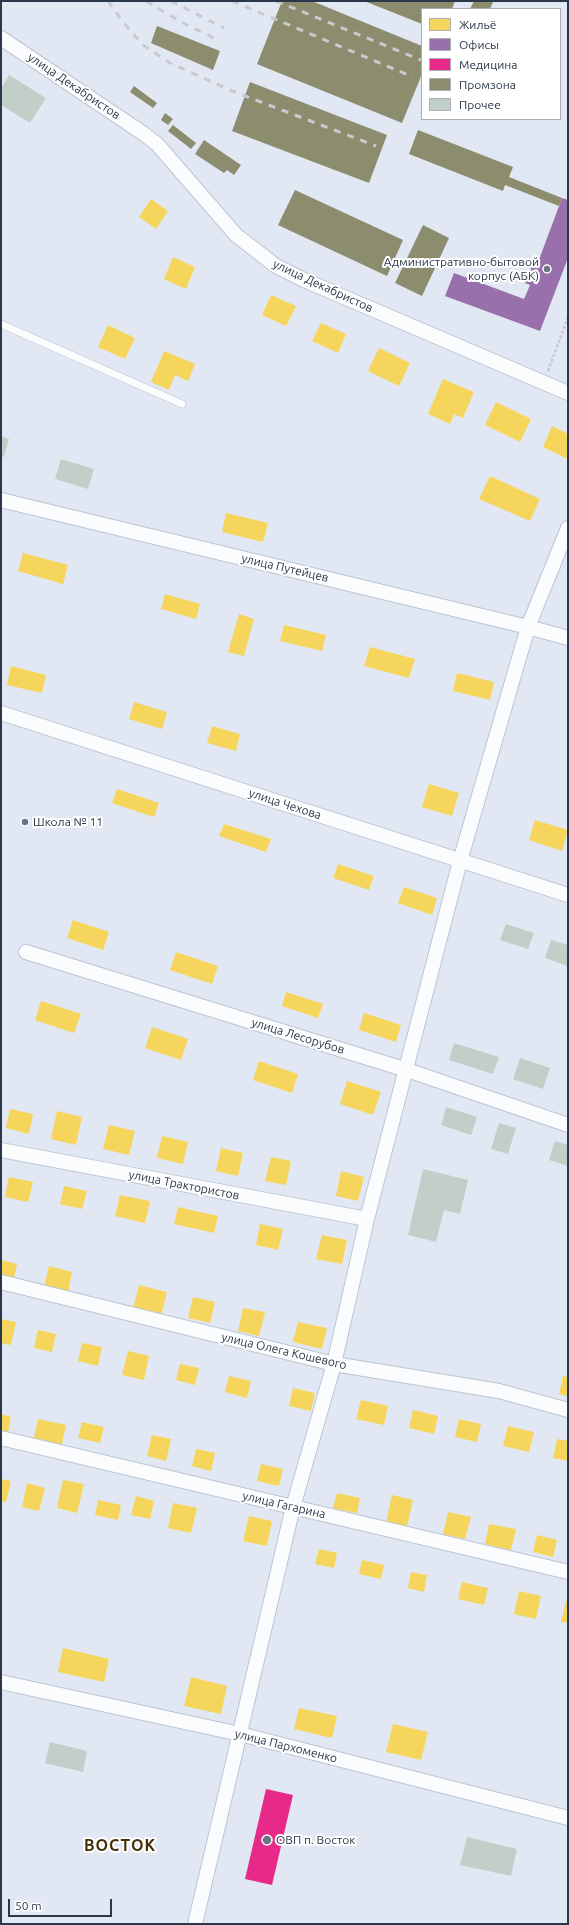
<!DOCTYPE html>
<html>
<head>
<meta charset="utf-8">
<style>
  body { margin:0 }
  #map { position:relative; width:569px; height:1925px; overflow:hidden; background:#e1e8f3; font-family:Ubuntu,sans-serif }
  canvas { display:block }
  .frame { position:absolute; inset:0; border:2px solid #2a3649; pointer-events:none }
  .legend { position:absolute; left:421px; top:8px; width:140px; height:112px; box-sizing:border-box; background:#fff; border:1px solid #aaafb6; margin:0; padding:5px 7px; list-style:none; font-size:12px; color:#2a3649 }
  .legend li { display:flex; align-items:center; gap:8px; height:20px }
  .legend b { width:20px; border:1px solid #aaafb6 }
  .scale { position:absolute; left:8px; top:1899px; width:104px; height:18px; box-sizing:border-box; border:2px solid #2a3649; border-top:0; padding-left:5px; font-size:12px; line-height:14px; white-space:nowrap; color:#2a3649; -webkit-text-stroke:3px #fff; paint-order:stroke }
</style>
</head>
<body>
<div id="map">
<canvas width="569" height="1925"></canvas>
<div class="frame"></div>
<ul class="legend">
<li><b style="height:11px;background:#f6d55c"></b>Жильё</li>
<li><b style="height:11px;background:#9970ab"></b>Офисы</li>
<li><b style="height:11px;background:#e7298a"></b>Медицина</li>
<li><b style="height:11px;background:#8c8c6e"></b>Промзона</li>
<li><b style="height:11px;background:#c2cfc8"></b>Прочее</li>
</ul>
<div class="scale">50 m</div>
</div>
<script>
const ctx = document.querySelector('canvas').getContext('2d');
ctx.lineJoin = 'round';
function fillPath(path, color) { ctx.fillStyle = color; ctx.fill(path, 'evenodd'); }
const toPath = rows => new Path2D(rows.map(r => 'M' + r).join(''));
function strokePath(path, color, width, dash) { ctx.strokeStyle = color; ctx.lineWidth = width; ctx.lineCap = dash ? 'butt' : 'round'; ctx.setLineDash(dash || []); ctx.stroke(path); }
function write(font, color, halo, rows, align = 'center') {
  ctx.font = font + ' Ubuntu,sans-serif'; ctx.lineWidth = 4; ctx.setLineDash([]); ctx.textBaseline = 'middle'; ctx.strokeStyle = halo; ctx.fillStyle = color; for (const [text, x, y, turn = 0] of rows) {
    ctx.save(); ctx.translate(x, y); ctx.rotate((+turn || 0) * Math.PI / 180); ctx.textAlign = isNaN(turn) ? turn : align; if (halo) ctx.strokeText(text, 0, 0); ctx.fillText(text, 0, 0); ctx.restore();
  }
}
fillPath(toPath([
  [151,199,168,211,156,229,139,217],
  [173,257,195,267,186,289,164,279],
  [271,295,296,306,286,326,262,315],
  [321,323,346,334,338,353,312,341],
  [108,325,135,338,125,359,98,347],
  [379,348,410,363,399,386,368,371],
  [164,351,195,364,188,381,175,375,169,390,151,382],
  [443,379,474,392,463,418,454,414,450,424,428,414],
  [496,402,531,419,520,442,485,425],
  [552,426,568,434,568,459,543,447],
  [490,476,540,499,530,521,479,499],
  [226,513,268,523,263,542,222,532],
  [23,553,68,565,63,584,18,571],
  [165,594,200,604,196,619,161,609],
  [239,614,254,619,244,656,228,652],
  [284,625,326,635,322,651,280,641],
  [370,647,415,659,409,678,364,666],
  [11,666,46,675,42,693,7,685],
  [457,673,494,682,490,700,453,691],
  [134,702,167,712,162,729,129,719],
  [212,726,240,734,236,751,207,743],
  [429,784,459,793,452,816,422,807],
  [117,789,159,803,154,817,112,803],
  [535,820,568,830,562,851,529,840],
  [224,824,271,839,266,852,219,836],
  [338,864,374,876,369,890,333,878],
  [404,887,437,898,432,915,398,903],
  [73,920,109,932,103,950,67,938],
  [176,952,218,966,212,984,170,970],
  [286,992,323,1004,318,1018,282,1006],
  [41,1001,81,1014,74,1033,35,1020],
  [364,1013,401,1025,396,1042,359,1030],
  [152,1027,188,1039,181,1060,145,1048],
  [259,1061,298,1074,292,1093,253,1080],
  [347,1081,381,1092,373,1115,340,1104],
  [10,1109,33,1114,29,1134,6,1128],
  [57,1111,82,1117,76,1145,51,1139],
  [109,1125,135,1131,129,1155,103,1149],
  [162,1136,188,1142,183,1164,157,1158],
  [221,1148,243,1153,238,1176,216,1171],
  [271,1157,291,1161,286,1185,265,1181],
  [341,1171,364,1177,358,1201,336,1196],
  [9,1177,33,1182,28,1202,5,1197],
  [64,1186,87,1191,82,1209,60,1204],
  [120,1195,150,1201,145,1223,115,1216],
  [178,1207,218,1216,214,1233,174,1224],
  [260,1224,283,1229,278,1250,256,1245],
  [322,1235,347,1240,342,1264,316,1259],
  [1,1260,17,1264,14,1278,1,1275],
  [49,1266,72,1272,68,1293,44,1287],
  [139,1285,167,1292,161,1316,133,1309],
  [193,1297,215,1302,210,1323,188,1318],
  [243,1308,265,1312,259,1336,238,1331],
  [1,1319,16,1322,11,1345,1,1343],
  [298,1322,327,1328,322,1349,293,1342],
  [38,1330,56,1334,52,1352,34,1348],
  [82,1343,102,1347,98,1366,78,1361],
  [128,1351,149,1356,144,1380,122,1375],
  [180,1364,199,1368,195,1385,176,1380],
  [229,1376,251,1381,247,1398,225,1392],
  [563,1376,568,1377,568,1396,559,1394],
  [293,1388,315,1393,311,1411,289,1406],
  [361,1400,388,1406,384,1425,356,1419],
  [413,1410,438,1416,434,1434,409,1428],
  [1,1414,11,1417,8,1432,1,1431],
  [38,1419,66,1425,61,1448,33,1442],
  [459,1419,481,1424,477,1442,455,1437],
  [82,1422,104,1427,100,1443,78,1438],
  [508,1426,534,1432,529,1452,503,1446],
  [152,1435,171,1439,166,1461,147,1456],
  [557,1439,568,1441,568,1461,553,1458],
  [196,1449,215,1453,211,1471,192,1466],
  [261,1464,283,1469,279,1486,257,1481],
  [1,1479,11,1481,6,1502,1,1501],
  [63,1480,84,1484,77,1513,57,1508],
  [27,1483,45,1488,39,1511,22,1507],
  [337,1493,360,1498,357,1513,333,1508],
  [392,1495,413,1500,407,1527,386,1522],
  [136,1496,154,1501,150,1519,131,1515],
  [98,1500,121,1505,118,1520,95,1515],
  [173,1503,197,1508,191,1533,168,1528],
  [448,1512,471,1517,465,1539,443,1534],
  [249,1516,272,1521,267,1546,243,1541],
  [489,1524,516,1529,511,1550,485,1544],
  [537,1535,557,1540,553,1557,533,1552],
  [319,1549,337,1553,334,1568,315,1564],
  [362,1560,384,1565,381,1579,359,1574],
  [411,1572,427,1575,424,1592,408,1588],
  [462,1582,488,1588,484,1605,458,1599],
  [519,1591,541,1596,536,1619,514,1614],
  [566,1601,568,1602,568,1623,561,1622],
  [63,1648,109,1659,104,1682,58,1672],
  [191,1677,227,1686,221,1714,184,1706],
  [299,1708,337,1716,332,1738,294,1729],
  [393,1724,428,1732,421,1760,386,1752]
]), '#f6d55c');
fillPath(toPath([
  [562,198,568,200,568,258,540,331,445,296,454,273,524,299,530,285,525,283,533,263,537,265]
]), '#9970ab');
fillPath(toPath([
  [266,1789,293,1795,272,1885,245,1879]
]), '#e7298a');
fillPath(toPath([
  [282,1,312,1,422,46,422,74,402,123,257,64],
  [364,1,455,1,452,9,422,9,422,24],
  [474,1,490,1,493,2,490,9,470,9],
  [157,26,220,51,213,70,151,43],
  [250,82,387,135,369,183,232,131],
  [134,86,157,103,153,108,130,92],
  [165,113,173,119,168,125,161,120],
  [173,125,196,143,191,149,168,131],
  [418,130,513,167,509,177,562,198,559,206,505,185,503,191,409,154],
  [204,140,241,165,234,175,227,170,224,173,195,154],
  [295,190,403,240,387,276,278,225],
  [423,225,449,238,422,296,395,283]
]), '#8c8c6e');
fillPath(toPath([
  [9,75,46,98,30,123,1,105,1,89],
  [1,436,9,439,4,457,1,456],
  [61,459,94,469,88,489,55,479],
  [506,924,534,933,528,949,500,940],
  [551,940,568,945,568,966,545,958],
  [454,1043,499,1057,493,1074,449,1060],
  [520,1058,550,1068,543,1089,513,1079],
  [446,1107,477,1117,471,1135,441,1125],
  [499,1123,516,1128,508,1154,491,1149],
  [555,1141,568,1145,568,1166,549,1160],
  [423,1169,468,1180,460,1214,444,1210,436,1242,408,1235],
  [50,1742,87,1751,83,1772,45,1763],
  [467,1837,517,1849,511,1876,460,1865]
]), '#c2cfc8');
const lane = toPath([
  [1,324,182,404]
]);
const street = toPath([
  [1,38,144,134,157,144,236,235,276,266,304,280,568,393],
  [1,500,528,627,568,638],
  [1,713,568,895],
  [26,952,407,1070,568,1125],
  [1,1150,367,1219],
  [1,1282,334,1364,499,1391,568,1410],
  [1,1438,568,1572],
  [1,1682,240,1734,568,1818],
  [195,1924,293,1507,334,1364,367,1219,460,861,528,627,568,528]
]);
strokePath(lane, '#bbc5d3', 8);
strokePath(street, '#bbc5d3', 16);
strokePath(toPath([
  [548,371,568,317]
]), '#c5c9cf', 2.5, [3, 2]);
strokePath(lane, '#fafcfd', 7);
strokePath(street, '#fafcfd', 14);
strokePath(toPath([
  [108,1,123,22,143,45,170,63,232,91,376,146],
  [146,1,181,22,218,40],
  [171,1,224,28],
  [232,1,413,77],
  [276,1,421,60]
]), '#c8cace', 3, [7, 7]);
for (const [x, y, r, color] of [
  [547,269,4,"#6a7484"],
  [25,822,4,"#6a7484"],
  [267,1840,5,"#6a7484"]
]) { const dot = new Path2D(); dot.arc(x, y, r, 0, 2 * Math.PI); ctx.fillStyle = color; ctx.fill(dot); strokePath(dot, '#fff', 1.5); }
write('12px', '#2a3649', '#fff', [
  ["улица Декабристов",74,86,34],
  ["улица Декабристов",323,286,25],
  ["улица Путейцев",285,568,13],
  ["улица Чехова",285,804,18],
  ["улица Лесорубов",298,1036,17],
  ["улица Трактористов",184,1185,11],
  ["улица Олега Кошевого",284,1351,13],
  ["улица Гагарина",284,1505,13],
  ["улица Пархоменко",286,1746,14]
]);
write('12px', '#2a3649', '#fff', [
  ["Административно-бытовой",539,262,"right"],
  ["корпус (АБК)",539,276,"right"],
  ["Школа № 11",33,822],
  ["ОВП п. Восток",276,1840]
], 'left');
ctx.letterSpacing = '1px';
write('bold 16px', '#443008', '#fff', [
  ["ВОСТОК",120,1846]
]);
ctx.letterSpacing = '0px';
</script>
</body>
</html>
